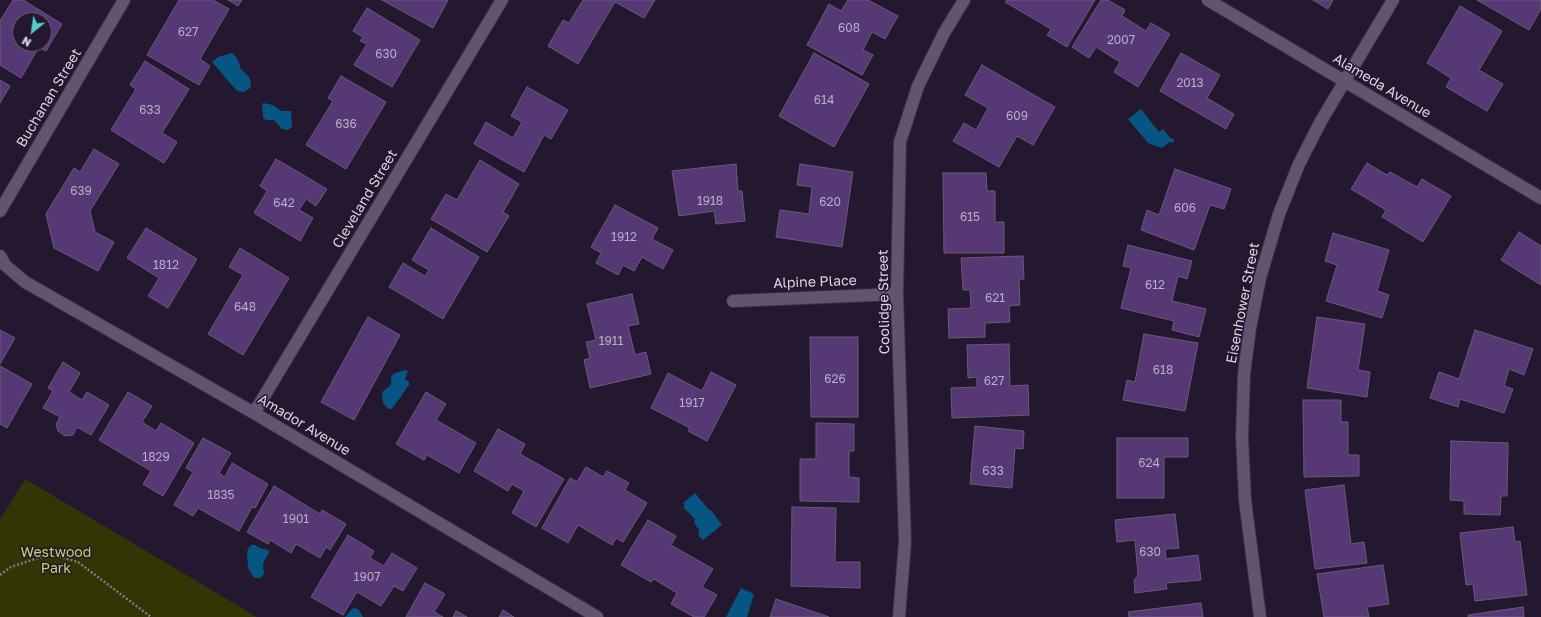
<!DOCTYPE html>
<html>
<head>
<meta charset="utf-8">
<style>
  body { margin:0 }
  #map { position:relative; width:1541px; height:617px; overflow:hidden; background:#241830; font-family:"Golos Text",sans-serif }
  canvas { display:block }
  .north { position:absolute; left:12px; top:12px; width:40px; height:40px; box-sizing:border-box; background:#241830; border:1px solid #6d6378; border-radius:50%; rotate:210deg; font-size:11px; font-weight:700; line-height:16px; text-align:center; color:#dbd4e4 }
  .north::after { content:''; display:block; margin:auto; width:14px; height:18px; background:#53cdca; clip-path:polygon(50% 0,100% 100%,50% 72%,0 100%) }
</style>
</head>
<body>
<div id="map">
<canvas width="1541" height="617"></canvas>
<div class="north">N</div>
</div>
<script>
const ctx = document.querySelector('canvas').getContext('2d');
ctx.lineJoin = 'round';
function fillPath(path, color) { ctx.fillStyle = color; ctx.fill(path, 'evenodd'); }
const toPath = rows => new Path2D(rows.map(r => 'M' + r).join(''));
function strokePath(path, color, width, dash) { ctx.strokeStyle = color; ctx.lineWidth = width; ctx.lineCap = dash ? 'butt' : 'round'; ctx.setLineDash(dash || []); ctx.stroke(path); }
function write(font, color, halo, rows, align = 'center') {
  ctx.font = font + ' "Golos Text",sans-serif'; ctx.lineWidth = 3; ctx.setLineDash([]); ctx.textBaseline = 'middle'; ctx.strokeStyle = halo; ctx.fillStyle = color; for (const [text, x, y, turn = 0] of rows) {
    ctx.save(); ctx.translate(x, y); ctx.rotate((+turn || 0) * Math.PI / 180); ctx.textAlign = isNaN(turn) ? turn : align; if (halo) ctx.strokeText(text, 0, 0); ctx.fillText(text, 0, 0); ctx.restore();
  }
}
fillPath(toPath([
  [25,479,257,617,0,617,0,520]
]), '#313604');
fillPath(toPath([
  [232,53,237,58,241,69,249,77,251,82,250,88,244,92,237,91,212,62,218,57],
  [263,103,273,105,281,111,291,111,292,127,288,130,282,129,274,120,266,120,263,118,262,105],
  [1141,109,1159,132,1163,129,1170,138,1174,139,1173,143,1169,142,1162,148,1148,143,1128,119],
  [405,370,408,371,405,379,409,382,409,385,394,406,391,409,388,409,383,403,382,392,391,385,391,378,393,374],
  [695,493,709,510,711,510,722,525,703,540,699,536,699,530,694,523,695,519,683,507,685,506,683,503],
  [252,545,255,545,260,548,268,550,269,552,263,564,264,574,260,578,254,578,248,568,247,552,249,547],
  [741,588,754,594,747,617,726,617],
  [355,608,359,610,363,617,345,617,352,609]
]), '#065583');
const building = toPath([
  [13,0,23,0,62,24,46,51,39,47,21,78,0,65,1,55,0,55,0,21,13,0],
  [20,20,44,20,44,44,20,44,20,20],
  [179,0,213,0,229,9,200,59,210,66,199,85,147,55,179,0],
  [228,0,242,0,238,6,228,0],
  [382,0,448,0,433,28,382,0],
  [583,0,655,0,644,18,615,2,578,64,548,46,563,20,569,23,583,0],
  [848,0,868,0,898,16,885,39,872,32,863,50,873,55,862,75,807,45,829,4,841,11,848,0],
  [1007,0,1095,0,1067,47,1047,35,1051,29,1005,2,1007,0],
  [1101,0,1108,0,1125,10,1122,16,1146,31,1151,23,1170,34,1138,87,1114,72,1120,62,1096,47,1089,58,1072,47,1101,0],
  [1313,0,1333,0,1328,9,1313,0],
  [1477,0,1541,0,1541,9,1529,30,1477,0],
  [1460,6,1502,31,1479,70,1503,84,1487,111,1446,87,1451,78,1427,63,1460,6],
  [367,8,420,40,392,87,354,65,367,44,360,41,363,37,353,31,367,8],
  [814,53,869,84,834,147,779,116,814,53],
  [1181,53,1220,75,1207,98,1234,114,1226,129,1160,91,1181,53],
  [145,61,189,89,162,133,177,142,164,163,111,130,136,89,130,85,145,61],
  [982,65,1055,107,1033,145,1017,136,999,167,953,141,964,123,976,130,988,108,965,95,982,65],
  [341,76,386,102,346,169,306,145,333,101,328,98,341,76],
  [0,80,10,86,0,103,0,80],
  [527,87,568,110,551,139,544,135,524,172,474,144,486,122,513,138,522,122,511,116,527,87],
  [94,149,119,164,90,211,95,232,114,242,98,271,54,248,46,214,74,168,80,172,94,149],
  [276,159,327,189,316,206,306,199,299,210,313,218,300,241,254,213,267,191,260,186,276,159],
  [480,160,519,184,503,212,509,216,487,252,431,219,446,194,457,200,480,160],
  [1367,163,1387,175,1390,172,1417,187,1422,179,1451,196,1423,242,1382,217,1386,210,1351,189,1367,163],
  [736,164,738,191,742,191,745,221,716,224,714,211,679,216,672,171,736,164],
  [800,164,853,172,842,247,776,237,780,210,809,214,812,187,797,185,800,164],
  [1175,169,1231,189,1224,209,1210,205,1194,250,1141,230,1147,210,1159,215,1175,169],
  [943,173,986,173,987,191,995,191,995,222,1004,222,1004,253,944,253,943,173],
  [615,205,658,228,652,239,673,250,663,269,642,257,634,271,623,265,618,275,596,263,601,253,591,247,615,205],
  [146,228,197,259,168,308,148,296,159,278,127,258,146,228],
  [431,228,479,257,443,319,389,287,403,263,425,276,429,270,412,260,431,228],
  [1519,232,1541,246,1541,285,1501,260,1519,232],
  [1333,233,1389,250,1377,291,1389,295,1382,318,1326,301,1337,265,1325,261,1333,233],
  [1128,245,1192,261,1187,279,1178,276,1172,301,1206,309,1199,337,1172,330,1174,321,1121,308,1131,268,1123,266,1128,245],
  [240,248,289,278,243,355,208,334,243,275,229,267,240,248],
  [1023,256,1024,279,1019,279,1020,305,1009,306,1010,322,985,323,985,337,949,338,948,309,971,308,970,290,963,290,961,258,1023,256],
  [632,294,639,324,628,326,635,355,646,352,651,374,590,388,584,360,590,358,586,342,596,340,587,304,632,294],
  [368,317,400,335,354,420,321,402,368,317],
  [1317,317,1365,324,1358,370,1370,372,1367,397,1307,388,1317,317],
  [0,330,15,338,0,364,0,330],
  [1475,330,1533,349,1524,375,1509,369,1504,386,1513,389,1504,413,1460,399,1458,407,1430,398,1439,372,1459,379,1475,330],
  [1144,334,1198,343,1185,411,1123,400,1127,380,1135,382,1144,334],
  [810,337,858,337,858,417,811,417,810,337],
  [1009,344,1010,386,1028,385,1029,415,952,418,951,388,977,387,977,377,968,378,967,345,1009,344],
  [63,362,80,373,69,392,82,400,87,392,109,405,91,435,77,427,73,435,65,436,58,431,56,424,60,417,43,408,53,391,48,388,63,362],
  [0,366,32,384,7,428,0,424,0,366],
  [711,372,736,385,707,441,688,431,690,428,651,408,668,373,702,391,711,372],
  [128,392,152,406,142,422,156,431,161,423,194,443,163,496,143,484,151,471,99,440,128,392],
  [426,392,446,404,436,420,476,443,459,473,427,455,424,460,396,444,426,392],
  [1303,400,1341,400,1341,422,1348,422,1348,455,1359,455,1359,476,1304,477,1303,400],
  [816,423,854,424,854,451,849,451,849,477,859,478,859,502,800,501,800,459,816,459,816,423],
  [975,426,1024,431,1023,449,1015,448,1012,488,970,484,975,426],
  [498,429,525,444,520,454,564,479,536,527,512,513,524,491,512,484,508,491,474,471,498,429],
  [203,438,231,453,219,473,225,477,232,463,268,484,255,508,252,507,239,531,198,508,193,516,174,505,193,472,186,468,203,438],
  [1117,438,1188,438,1188,457,1164,457,1164,498,1117,498,1117,438],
  [1451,441,1508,443,1507,496,1501,496,1500,515,1464,514,1464,501,1450,500,1451,441],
  [586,467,603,477,607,471,629,483,625,490,647,503,623,542,616,538,612,545,578,525,568,543,542,528,570,478,577,482,586,467],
  [1344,485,1351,544,1364,542,1367,563,1315,569,1305,490,1344,485],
  [274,486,320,514,322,510,346,524,330,550,326,547,320,558,296,544,291,553,270,540,268,544,247,532,274,486],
  [792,507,836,508,835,562,860,562,860,588,791,586,792,507],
  [1175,514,1179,548,1165,549,1166,559,1198,555,1201,580,1166,583,1167,589,1135,593,1134,580,1138,575,1135,540,1117,542,1115,520,1175,514],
  [648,520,676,536,671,545,713,569,702,587,717,595,704,617,694,617,671,604,677,593,654,579,651,582,621,565,648,520],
  [1513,527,1515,542,1520,541,1527,595,1475,601,1473,584,1466,585,1460,533,1513,527],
  [348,535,374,551,370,558,384,566,392,553,417,568,403,591,394,586,381,606,357,592,343,615,311,597,348,535],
  [1383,565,1389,604,1367,607,1369,617,1324,617,1317,574,1383,565],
  [425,583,445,594,434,612,443,617,406,617,425,583],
  [776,599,829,617,770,617,776,599],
  [1201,603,1203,617,1129,617,1128,612,1201,603],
  [1523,607,1524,617,1468,617,1468,615,1523,607],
  [503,610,514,617,499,617,503,610],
  [456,611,467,617,453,617,456,611]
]);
fillPath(building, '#563874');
strokePath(building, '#685b78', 1);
const street = toPath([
  [1208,0,1541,198],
  [0,211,124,0],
  [0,256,5,265,25,282,254,413,597,617],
  [733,301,897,294],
  [254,413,502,0],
  [899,617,905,542,897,294,900,142,918,86,944,33,964,0],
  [1260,617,1245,500,1242,438,1244,374,1250,328,1260,278,1279,214,1299,164,1321,121,1393,0]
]);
strokePath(street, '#3a3144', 14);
strokePath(toPath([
  [0,575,11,567,50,554,78,562,151,617]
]), '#80778b', 2.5, [2, 2]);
strokePath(street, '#615471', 12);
write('12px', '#baadc8', null, [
  ["608",849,28],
  ["627",188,32],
  ["2007",1121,40],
  ["630",386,54],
  ["2013",1190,83],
  ["614",824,100],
  ["633",150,110],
  ["609",1017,116],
  ["636",346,124],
  ["639",81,191],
  ["1918",710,201],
  ["620",830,202],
  ["642",284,203],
  ["606",1185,208],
  ["615",970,217],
  ["1912",624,237],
  ["1812",166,265],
  ["612",1155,285],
  ["621",995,298],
  ["648",245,307],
  ["1911",611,341],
  ["618",1163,370],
  ["626",835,379],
  ["627",994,381],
  ["1917",692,403],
  ["1829",156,457],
  ["624",1149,463],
  ["633",993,471],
  ["1835",221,495],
  ["1901",296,519],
  ["630",1150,552],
  ["1907",367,577]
]);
write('14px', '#dbd4e4', '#241830', [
  ["Alameda Avenue",1382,86,31],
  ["Buchanan Street",49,98,-59],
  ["Cleveland Street",365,199,-59],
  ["Alpine Place",815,282,-2],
  ["Coolidge Street",884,302,-91],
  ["Eisenhower Street",1243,303,-79],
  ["Amador Avenue",304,425,31]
]);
write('14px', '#c5d268', '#241830', [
  ["Westwood",56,553],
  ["Park",56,569]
]);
</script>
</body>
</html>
